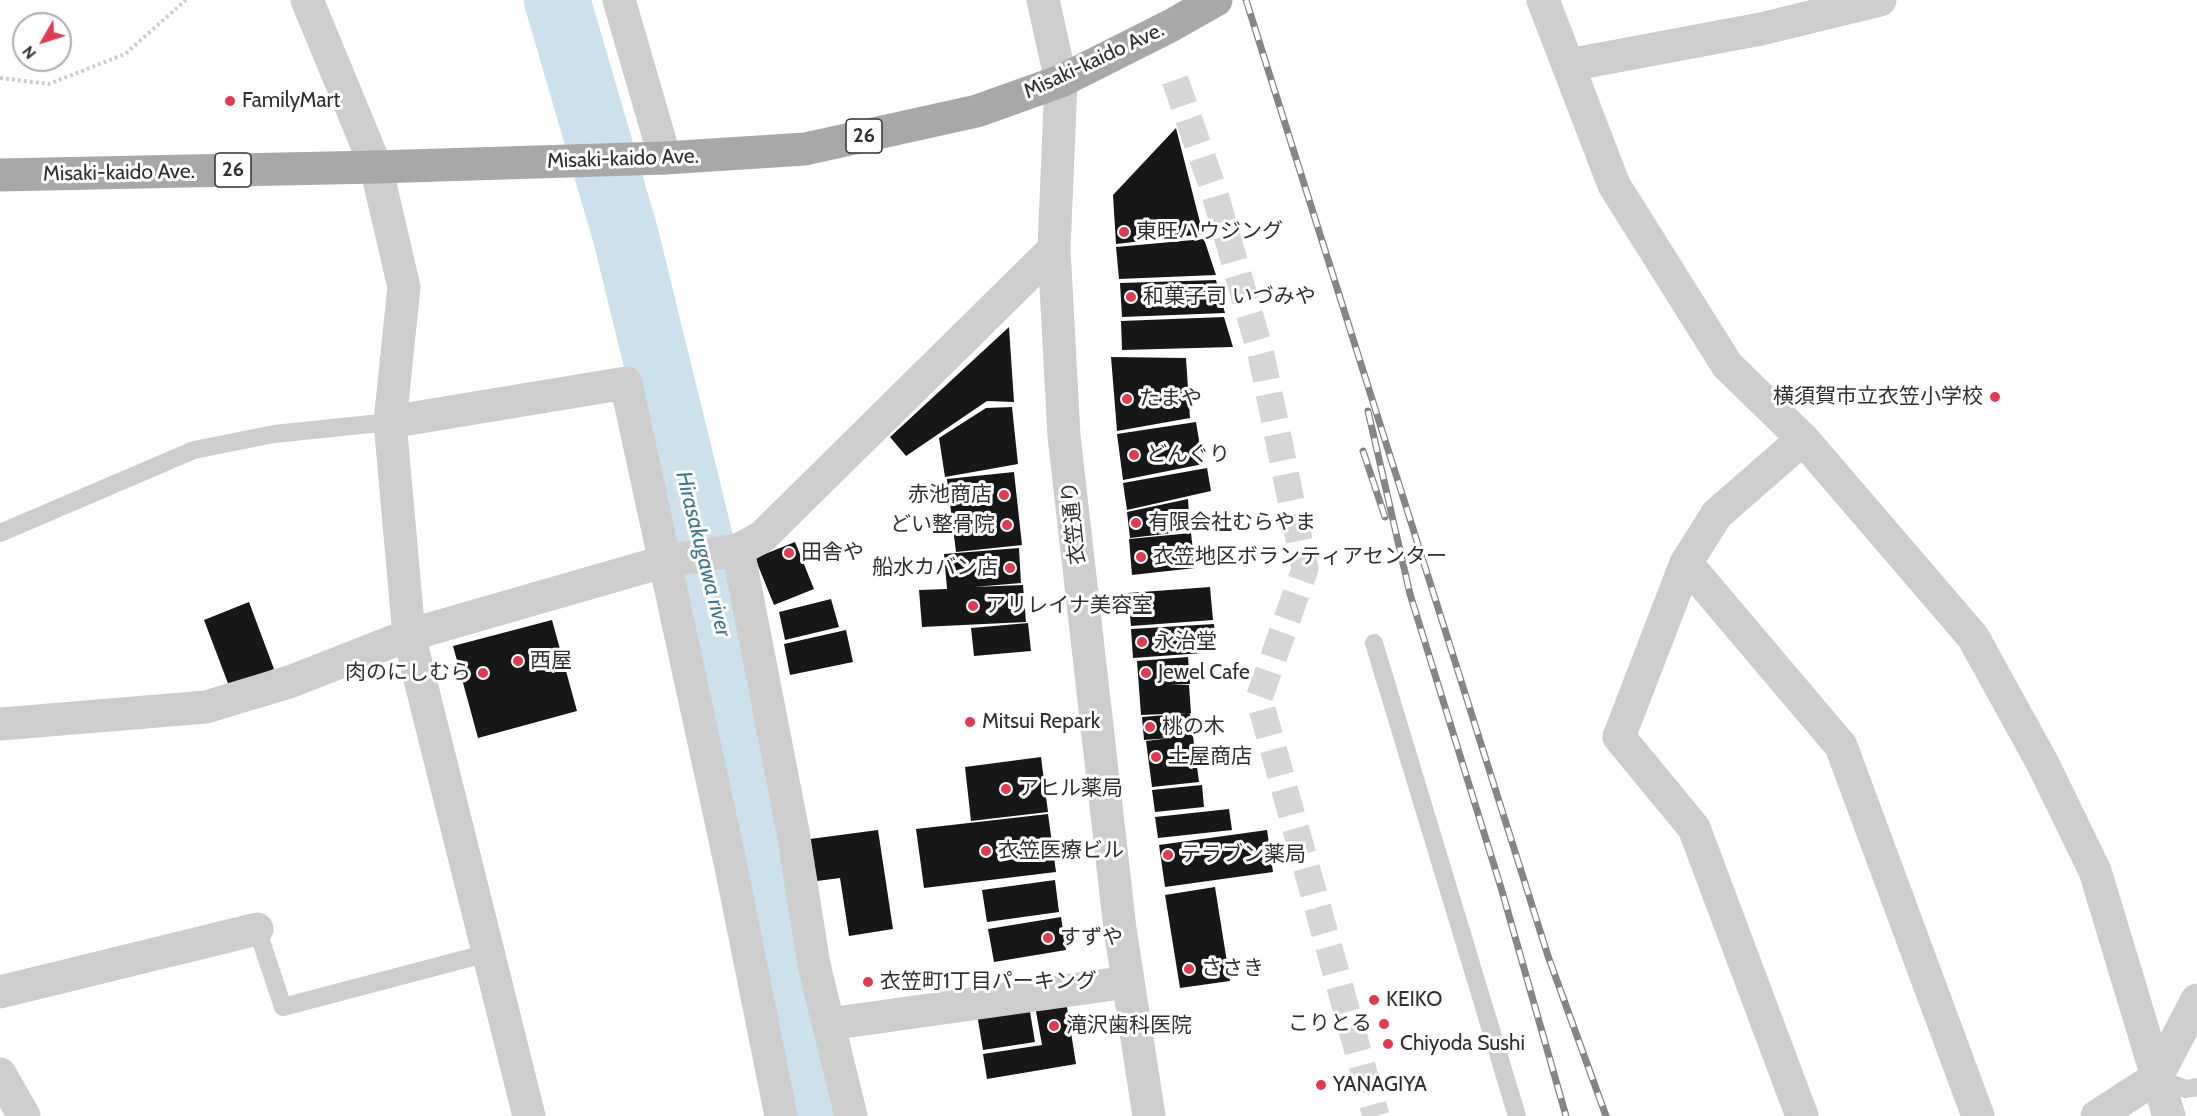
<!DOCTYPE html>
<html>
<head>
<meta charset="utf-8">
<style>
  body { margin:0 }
  #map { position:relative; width:2197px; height:1116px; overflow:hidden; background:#fff; font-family:Cabin,sans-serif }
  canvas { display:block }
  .north { position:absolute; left:12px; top:12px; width:60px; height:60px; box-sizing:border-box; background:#fff; border:2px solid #acacac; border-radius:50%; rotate:231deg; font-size:16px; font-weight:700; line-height:24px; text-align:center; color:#303030 }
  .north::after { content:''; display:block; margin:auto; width:21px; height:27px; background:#dd3c53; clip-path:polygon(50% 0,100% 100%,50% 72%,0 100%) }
</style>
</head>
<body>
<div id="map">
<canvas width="2197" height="1116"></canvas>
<div class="north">N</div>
</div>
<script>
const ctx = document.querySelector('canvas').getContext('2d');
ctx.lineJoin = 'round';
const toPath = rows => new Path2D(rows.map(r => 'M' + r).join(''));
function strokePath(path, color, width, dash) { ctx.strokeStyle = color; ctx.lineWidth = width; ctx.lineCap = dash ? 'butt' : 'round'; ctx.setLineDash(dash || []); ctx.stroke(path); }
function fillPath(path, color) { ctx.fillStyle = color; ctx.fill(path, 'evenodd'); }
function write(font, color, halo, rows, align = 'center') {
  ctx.font = font + ' Cabin,"Noto Sans JP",sans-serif'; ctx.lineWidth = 6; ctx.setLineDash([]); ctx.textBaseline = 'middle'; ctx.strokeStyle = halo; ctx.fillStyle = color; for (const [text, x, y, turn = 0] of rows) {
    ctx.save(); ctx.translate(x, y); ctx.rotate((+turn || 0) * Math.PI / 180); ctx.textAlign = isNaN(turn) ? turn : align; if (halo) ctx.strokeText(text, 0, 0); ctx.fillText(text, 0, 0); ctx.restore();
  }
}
strokePath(toPath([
  [557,0,625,233,755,763,817,1116]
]), '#cce1eb', 66);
fillPath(toPath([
  [1176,128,1203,234,1116,244,1113,195],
  [1204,239,1216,275,1119,279,1116,247],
  [1216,280,1225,313,1122,317,1120,283],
  [1224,317,1233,347,1122,350,1121,321],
  [1009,327,1014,402,987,401,906,456,890,437],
  [1111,357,1186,358,1190,418,1117,431],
  [1012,407,1018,464,945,477,939,438,986,408],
  [1196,422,1203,464,1123,480,1117,434],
  [1207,468,1211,491,1127,510,1123,483],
  [1014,472,1022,545,956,552,947,479],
  [1188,499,1190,531,1130,538,1127,512],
  [1191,533,1195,568,1132,575,1129,539],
  [795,542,814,589,774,605,755,558],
  [1019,548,1021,583,974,587,1023,585,1026,622,922,627,919,590,947,589,944,554],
  [1210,587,1213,620,1131,626,1128,593],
  [831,599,839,627,785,640,779,612],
  [249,602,274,669,229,686,204,620],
  [552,620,577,711,478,738,453,646],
  [1028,623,1031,651,974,656,971,628],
  [1214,624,1216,652,1133,658,1131,629],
  [846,630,853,662,790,675,784,644],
  [1188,657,1190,684,1170,685,1189,685,1191,713,1141,715,1137,661],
  [1190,713,1199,782,1152,787,1146,741,1170,738,1144,740,1142,717],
  [1041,757,1048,812,971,821,965,767],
  [1202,785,1204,807,1155,812,1152,790],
  [1229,809,1232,830,1158,838,1155,817],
  [1048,814,1056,872,924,888,916,829],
  [878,830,893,929,849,936,840,878,817,881,810,839],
  [1267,830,1273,872,1165,887,1159,845],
  [1055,880,1059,912,987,922,982,890],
  [1215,887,1230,981,1180,988,1165,895],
  [1061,917,1066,950,994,962,988,929],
  [1066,1001,1076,1064,987,1079,983,1054,1042,1045,1035,1006],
  [1029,1006,1035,1042,983,1050,977,1014]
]), '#171717');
strokePath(toPath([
  [1175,80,1214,191,1261,354,1305,569,1259,698,1376,1116]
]), '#d6d6d6', 27, [27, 14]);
strokePath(toPath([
  [0,78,49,84,125,54,186,0]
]), '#cdcdcd', 4, [3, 3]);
strokePath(toPath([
  [0,533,194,450,274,434,390,422],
  [1374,643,1517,1116],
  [257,929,283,1007,488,953],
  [2156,1078,2186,1089,2197,1087]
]), '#cdcdcd', 18);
strokePath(toPath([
  [619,0,665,158],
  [1543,0,1614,185,1727,365,1803,439,1973,637,2043,764,2095,871,2169,1116],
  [1569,65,1761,29,1880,0],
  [376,167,404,287,390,422,409,635,529,1116],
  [390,422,626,383,731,867,781,1116],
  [738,550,793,832,814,965,851,1116],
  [1686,563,1841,746,1978,1116],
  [0,724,206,707,292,681,409,635,666,561,738,550,762,537,1054,249],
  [0,992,257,929],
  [829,1024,1128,982],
  [0,1074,24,1116],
  [1802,1116,1694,828,1619,737,1686,563,1717,514,1803,439],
  [2097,1116,2156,1078,2197,1000]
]), '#cdcdcd', 33);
strokePath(toPath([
  [307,0,376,167],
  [1043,0,1061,81,1054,249,1064,436,1120,929,1149,1116]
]), '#cdcdcd', 33);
strokePath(toPath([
  [0,175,376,167,665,158,805,149,977,111,1061,81,1172,25,1216,0]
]), '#a8a8a8', 33);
const rail = toPath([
  [1246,0,1548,956,1606,1116],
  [1368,411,1410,594,1502,891,1566,1116],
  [1363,451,1385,517]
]);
strokePath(rail, '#858585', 7);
strokePath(rail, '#fff', 4.5, [14]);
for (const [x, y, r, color] of [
  [230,101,6,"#dd3c53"],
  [1124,232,6,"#dd3c53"],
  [1131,297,6,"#dd3c53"],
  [1995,397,6,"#dd3c53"],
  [1127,399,6,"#dd3c53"],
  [1134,455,6,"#dd3c53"],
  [1004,495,6,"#dd3c53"],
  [1136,523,6,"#dd3c53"],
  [1007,525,6,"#dd3c53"],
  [789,553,6,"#dd3c53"],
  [1141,557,6,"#dd3c53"],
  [1010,568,6,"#dd3c53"],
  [973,606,6,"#dd3c53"],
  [1142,642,6,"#dd3c53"],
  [518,661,6,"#dd3c53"],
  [483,673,6,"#dd3c53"],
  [1146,673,6,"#dd3c53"],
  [970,722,6,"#dd3c53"],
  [1150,727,6,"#dd3c53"],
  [1156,757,6,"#dd3c53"],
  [1006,789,6,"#dd3c53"],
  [986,851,6,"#dd3c53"],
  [1168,855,6,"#dd3c53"],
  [1048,938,6,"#dd3c53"],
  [1189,969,6,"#dd3c53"],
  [868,982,6,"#dd3c53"],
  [1374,1000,6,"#dd3c53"],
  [1384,1024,6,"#dd3c53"],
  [1054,1026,6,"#dd3c53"],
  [1388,1044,6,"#dd3c53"],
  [1321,1085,6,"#dd3c53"]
]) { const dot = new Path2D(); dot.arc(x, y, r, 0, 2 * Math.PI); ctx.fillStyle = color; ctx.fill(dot); strokePath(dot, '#fff', 2); }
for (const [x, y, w] of [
  [864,136,36],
  [233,170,36]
]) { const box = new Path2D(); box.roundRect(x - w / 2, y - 17, w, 34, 4.5); ctx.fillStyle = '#fff'; ctx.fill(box); strokePath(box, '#303030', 1.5); }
write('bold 20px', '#303030', null, [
  ["26",864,136],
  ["26",233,170]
]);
write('21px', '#303030', '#fff', [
  ["Misaki-kaido Ave.",1094,61,-25],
  ["Misaki-kaido Ave.",623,159,-2],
  ["Misaki-kaido Ave.",119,173,-1],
  ["衣笠通り",1074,523,-96]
]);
write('21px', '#303030', '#fff', [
  ["FamilyMart",242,101],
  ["東旺ハウジング",1136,232],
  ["和菓子司 いづみや",1143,297],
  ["横須賀市立衣笠小学校",1983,397,"right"],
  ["たまや",1139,399],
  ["どんぐり",1146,455],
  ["赤池商店",992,495,"right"],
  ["有限会社むらやま",1148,523],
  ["どい整骨院",995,525,"right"],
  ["田舎や",801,553],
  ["衣笠地区ボランティアセンター",1153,557],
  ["船水カバン店",998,568,"right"],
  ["アリレイナ美容室",985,606],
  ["永治堂",1154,642],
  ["西屋",530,661],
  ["肉のにしむら",471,673,"right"],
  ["Jewel Cafe",1158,673],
  ["Mitsui Repark",982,722],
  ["桃の木",1162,727],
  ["土屋商店",1168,757],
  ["アヒル薬局",1018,789],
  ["衣笠医療ビル",998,851],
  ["テラブン薬局",1180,855],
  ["すずや",1060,938],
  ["ささき",1201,969],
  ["衣笠町1丁目パーキング",880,982],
  ["KEIKO",1386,1000],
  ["こりとる",1372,1024,"right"],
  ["滝沢歯科医院",1066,1026],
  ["Chiyoda Sushi",1400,1044],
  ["YANAGIYA",1333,1085]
], 'left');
write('italic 22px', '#41768f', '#fff', [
  ["Hirasakugawa river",703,554,76]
]);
</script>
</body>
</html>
